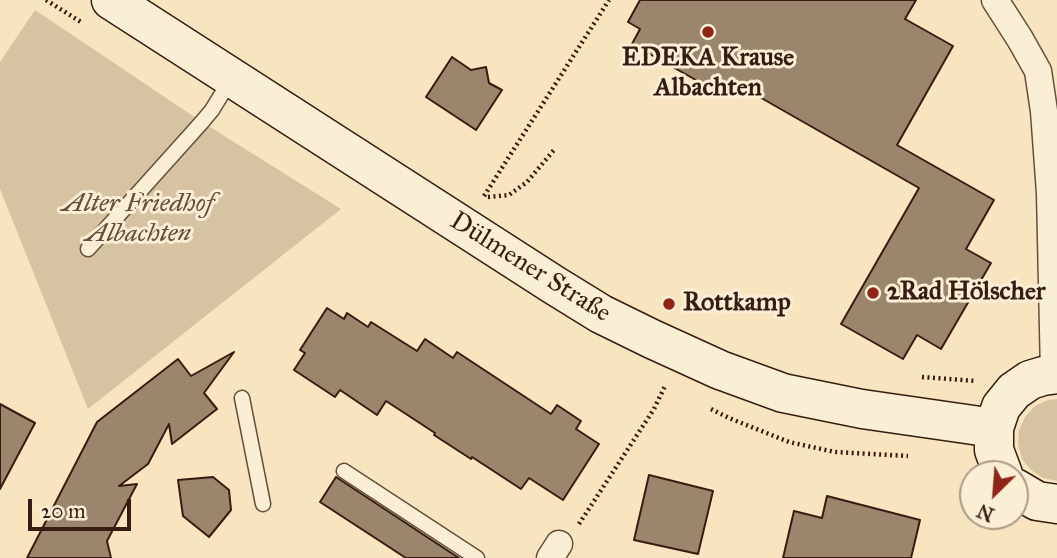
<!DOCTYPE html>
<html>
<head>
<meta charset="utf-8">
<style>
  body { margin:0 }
  #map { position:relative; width:1057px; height:558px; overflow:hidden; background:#f8e5bf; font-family:"IM FELL Great Primer",serif }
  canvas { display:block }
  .north { position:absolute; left:959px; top:460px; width:70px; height:70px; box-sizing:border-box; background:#faeed5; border:2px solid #ac9a87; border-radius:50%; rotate:205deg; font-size:19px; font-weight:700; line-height:28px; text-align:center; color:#371c12 }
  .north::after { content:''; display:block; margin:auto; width:24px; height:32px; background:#8f2418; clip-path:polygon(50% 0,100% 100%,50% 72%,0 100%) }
  .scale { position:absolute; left:28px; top:499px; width:103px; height:32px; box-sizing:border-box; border:4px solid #371c12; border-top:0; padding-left:9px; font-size:21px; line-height:24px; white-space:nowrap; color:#371c12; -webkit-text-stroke:5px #faeed5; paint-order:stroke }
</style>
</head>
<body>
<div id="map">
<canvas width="1057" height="558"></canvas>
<div class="north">N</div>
<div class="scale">20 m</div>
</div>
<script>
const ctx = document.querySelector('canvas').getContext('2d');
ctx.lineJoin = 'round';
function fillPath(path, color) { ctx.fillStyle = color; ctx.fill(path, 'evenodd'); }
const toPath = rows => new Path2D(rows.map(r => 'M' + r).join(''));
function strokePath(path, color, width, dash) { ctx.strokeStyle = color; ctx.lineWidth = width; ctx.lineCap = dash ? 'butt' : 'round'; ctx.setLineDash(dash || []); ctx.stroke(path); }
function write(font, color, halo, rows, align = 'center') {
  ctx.font = font + ' "IM FELL Great Primer",serif'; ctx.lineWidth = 6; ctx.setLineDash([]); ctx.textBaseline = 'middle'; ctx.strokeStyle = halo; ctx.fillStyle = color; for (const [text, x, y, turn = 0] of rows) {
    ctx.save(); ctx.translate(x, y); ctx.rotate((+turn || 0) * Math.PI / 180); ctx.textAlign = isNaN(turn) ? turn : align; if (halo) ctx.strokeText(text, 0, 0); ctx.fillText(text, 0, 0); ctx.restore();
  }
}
fillPath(toPath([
  [35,10,202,122,341,209,88,409,0,189,0,62],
  [1057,399,1057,481,1043,478,1031,470,1022,459,1018,444,1019,430,1025,417,1035,406,1048,400]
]), '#d7c3a2');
const building = toPath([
  [640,0,916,0,905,19,953,46,897,145,994,200,966,249,991,263,941,349,917,335,903,359,841,324,919,188,735,83,726,97,632,44,640,29,628,22,640,0],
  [452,57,471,70,486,67,489,83,502,90,476,130,426,97,452,57],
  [327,308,344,319,347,313,368,327,371,322,417,351,425,339,453,358,457,352,551,414,557,405,581,421,576,429,599,444,563,500,529,478,521,489,472,457,471,459,434,435,435,433,386,401,377,415,340,390,335,397,294,370,305,353,300,350,327,308],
  [234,352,204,393,217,409,172,444,169,424,148,464,119,486,137,484,107,541,111,558,27,558,97,422,178,359,191,376,234,352],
  [0,404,35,423,0,489,0,404],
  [649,475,713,491,698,554,634,540,649,475],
  [213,477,229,490,231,510,209,537,183,516,178,480,213,477],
  [336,477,339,479,459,558,406,558,320,502,336,477],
  [827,496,920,520,911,558,783,558,794,511,822,518,827,496]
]);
fillPath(building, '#9b856c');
strokePath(building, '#371c12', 2);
const lane = toPath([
  [88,249,202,122,212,110,231,79],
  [242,398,263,504],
  [344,471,477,558]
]);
const street = toPath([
  [995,0,1020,39,1038,71,1044,111,1050,193,1054,374],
  [550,558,559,544]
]);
const secondary = toPath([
  [111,0,554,285,601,314,652,339,720,370,783,393,862,409,994,428],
  [1003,474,994,450,994,428,1001,407,1014,391,1030,380,1043,376,1057,374],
  [1015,488,1037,501,1057,504]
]);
strokePath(lane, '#674e3d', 17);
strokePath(street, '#674e3d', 29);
strokePath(secondary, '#371c12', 41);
strokePath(toPath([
  [46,0,81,22],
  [484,196,609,0],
  [488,197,509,195,527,182,554,150],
  [922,377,976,381],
  [711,409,729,418,789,442,835,452,908,456],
  [579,524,654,409,665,386]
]), '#371c12', 4.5, [2, 3.5]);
strokePath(lane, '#faeed5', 14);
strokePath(street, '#faeed5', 26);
strokePath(secondary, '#faeed5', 38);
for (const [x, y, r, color] of [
  [708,32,7,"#8f2418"],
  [873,293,7,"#8f2418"],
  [669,304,7,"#8f2418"]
]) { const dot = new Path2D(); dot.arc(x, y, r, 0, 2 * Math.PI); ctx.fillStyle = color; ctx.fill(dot); strokePath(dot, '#faeed5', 2.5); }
write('bold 26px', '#371c12', '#faeed5', [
  ["EDEKA Krause",708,59,"center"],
  ["Albachten",708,89,"center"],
  ["2Rad Hölscher",887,293],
  ["Rottkamp",683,304]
], 'left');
write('italic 26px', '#674e3d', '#faeed5', [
  ["Alter Friedhof",138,205],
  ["Albachten",138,235]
]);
write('26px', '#371c12', '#faeed5', [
  ["Dülmener Straße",530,268,32]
]);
</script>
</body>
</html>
